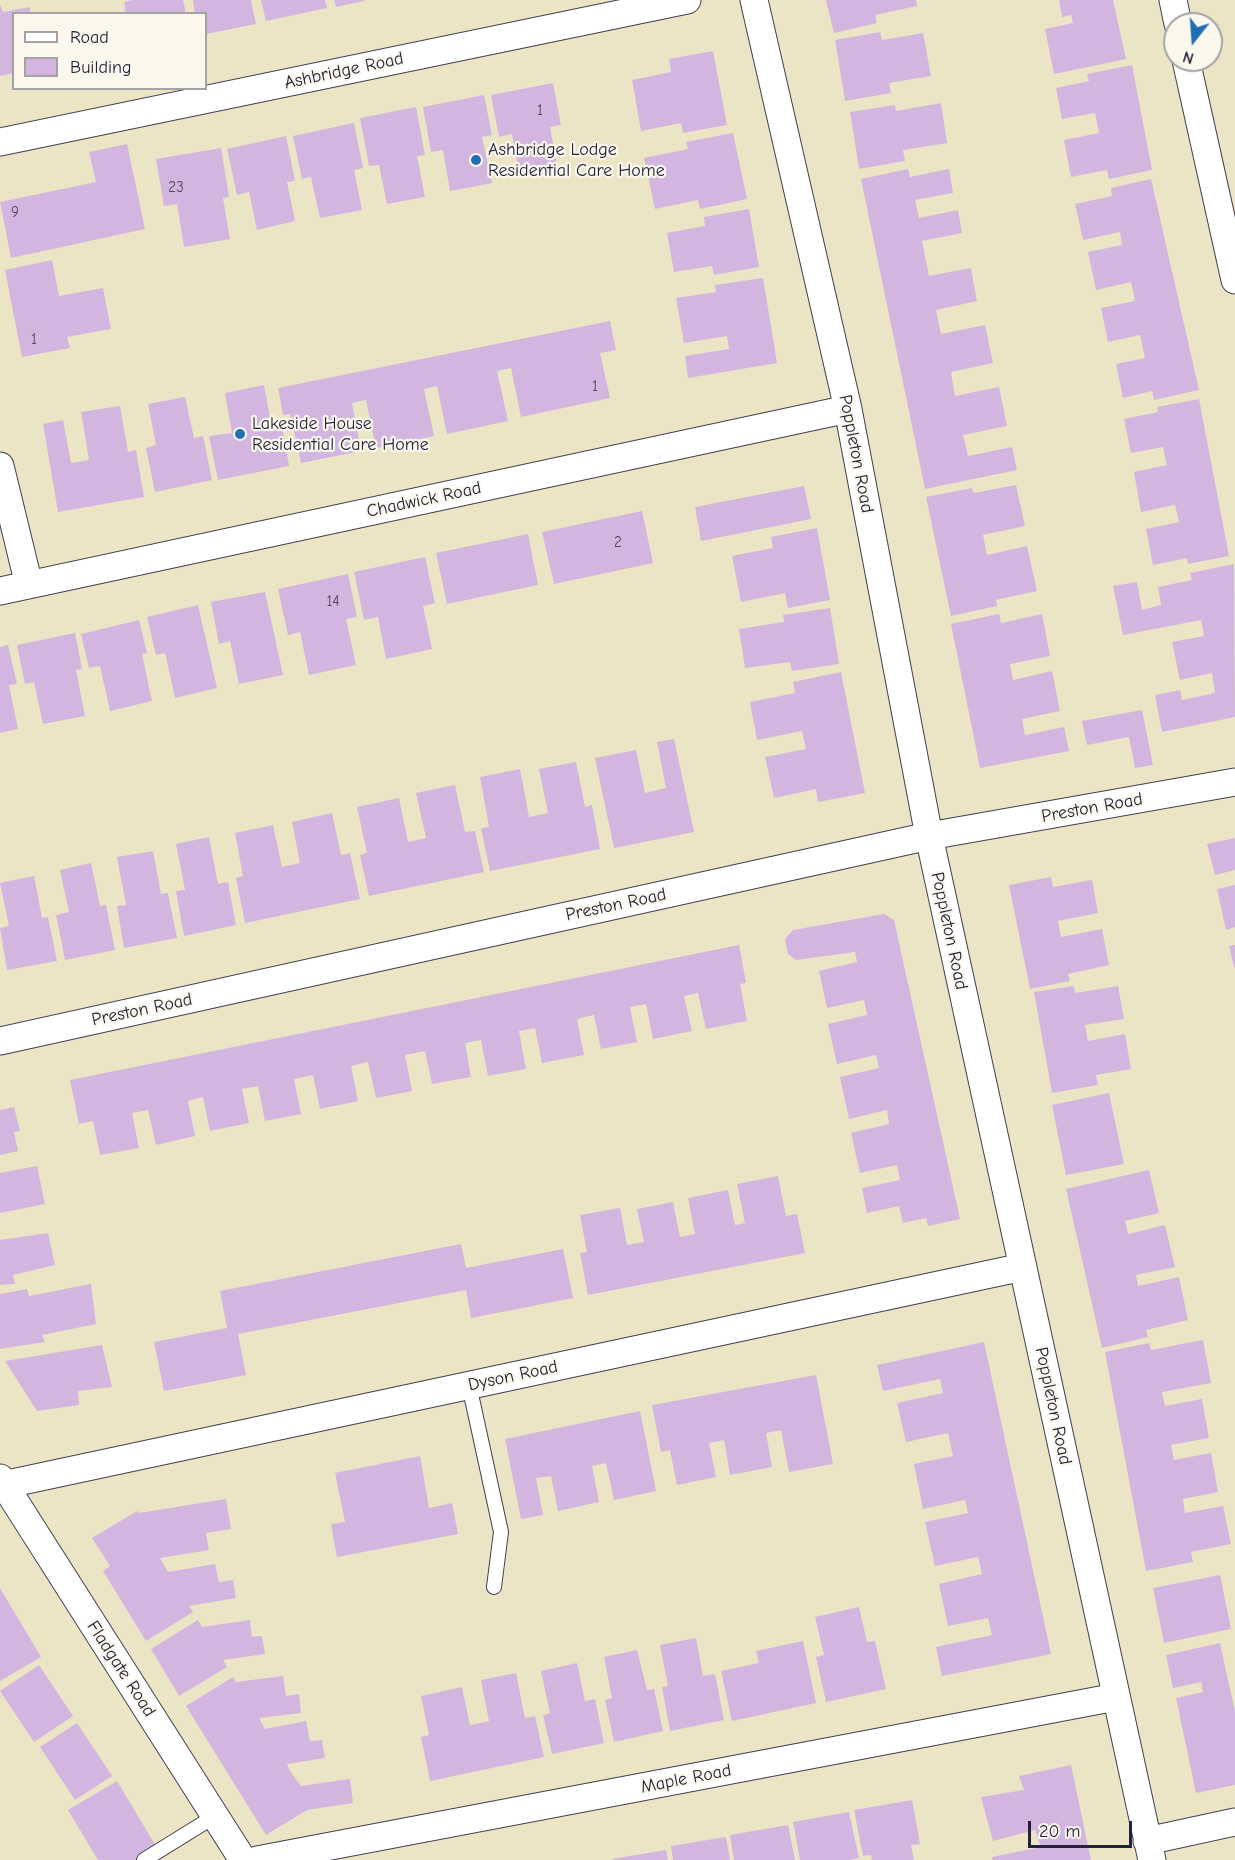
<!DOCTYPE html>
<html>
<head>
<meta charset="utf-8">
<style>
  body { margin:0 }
  #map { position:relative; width:1235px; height:1860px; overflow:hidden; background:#ece5c5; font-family:"Comic Neue",sans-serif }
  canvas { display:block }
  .legend { position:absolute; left:12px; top:12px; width:195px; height:78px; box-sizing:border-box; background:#fbf7ec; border:2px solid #a4a2a5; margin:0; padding:8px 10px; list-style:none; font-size:18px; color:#22223b }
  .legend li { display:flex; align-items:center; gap:12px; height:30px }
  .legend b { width:30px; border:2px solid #a4a2a5 }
  .north { position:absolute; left:1163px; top:12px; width:60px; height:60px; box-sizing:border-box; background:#fbf7ec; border:2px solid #a4a2a5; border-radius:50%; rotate:197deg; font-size:16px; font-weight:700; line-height:24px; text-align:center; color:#22223b }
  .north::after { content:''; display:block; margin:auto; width:21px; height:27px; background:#1f6fb2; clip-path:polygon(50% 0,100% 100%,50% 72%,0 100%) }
  .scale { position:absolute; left:1028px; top:1821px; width:104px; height:27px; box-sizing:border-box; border:3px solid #22223b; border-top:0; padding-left:8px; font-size:18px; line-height:21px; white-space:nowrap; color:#22223b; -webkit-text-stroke:4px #fbf7ec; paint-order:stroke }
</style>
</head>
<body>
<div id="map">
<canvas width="1235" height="1860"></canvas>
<ul class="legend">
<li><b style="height:8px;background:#fff"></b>Road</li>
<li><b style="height:16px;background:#d2b6df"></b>Building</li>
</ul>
<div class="north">N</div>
<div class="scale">20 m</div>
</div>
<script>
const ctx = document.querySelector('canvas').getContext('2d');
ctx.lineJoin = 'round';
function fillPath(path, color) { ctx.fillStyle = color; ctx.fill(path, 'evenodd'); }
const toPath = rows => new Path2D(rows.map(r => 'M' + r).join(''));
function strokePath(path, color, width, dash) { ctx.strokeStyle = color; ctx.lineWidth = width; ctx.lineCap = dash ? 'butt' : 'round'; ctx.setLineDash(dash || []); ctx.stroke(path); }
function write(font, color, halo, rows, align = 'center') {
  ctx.font = font + ' "Comic Neue",sans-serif'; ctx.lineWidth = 4.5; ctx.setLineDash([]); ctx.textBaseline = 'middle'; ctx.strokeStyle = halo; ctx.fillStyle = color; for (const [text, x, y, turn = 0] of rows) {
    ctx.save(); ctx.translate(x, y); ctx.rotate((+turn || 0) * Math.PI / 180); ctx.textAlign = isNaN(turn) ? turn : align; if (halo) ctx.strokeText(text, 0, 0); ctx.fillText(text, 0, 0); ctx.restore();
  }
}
fillPath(toPath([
  [133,0,183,0,186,14,126,14,124,2],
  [193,0,251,0,256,24,206,34,206,14,195,14],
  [261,0,325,0,327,8,266,21],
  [334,0,364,0,364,1,336,7],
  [826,0,916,0,917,6,875,15,877,23,834,33],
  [1059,0,1113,0,1126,59,1054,74,1045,29,1073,23,1071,15,1062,17],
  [0,4,3,12,30,7,31,14,14,14,14,73,0,76],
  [880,32,882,40,923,33,931,76,889,83,891,93,845,101,835,40],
  [713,51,727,125,683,133,681,123,641,131,632,80,671,72,669,59],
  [1132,65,1152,170,1109,179,1107,170,1071,177,1064,140,1099,133,1095,113,1062,119,1056,88,1089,81,1087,74],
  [553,83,561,125,550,127,558,171,520,178,512,134,499,137,491,95],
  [484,95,492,135,482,137,492,183,450,191,443,150,431,152,423,107],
  [941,103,947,143,903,150,905,161,859,169,850,112,895,105,896,111],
  [416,107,425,155,417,156,425,197,387,204,379,165,369,166,360,118],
  [354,123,363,168,354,170,362,210,320,218,311,177,302,179,293,136],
  [733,133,747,199,700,209,698,200,655,209,644,158,688,149,686,142],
  [286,136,295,181,287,182,295,221,257,230,249,192,237,195,227,149],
  [127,144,145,229,11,258,0,202,96,182,89,152],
  [221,148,229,197,223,198,230,239,184,247,177,204,164,206,156,159],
  [908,169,910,177,949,169,953,193,915,200,919,218,958,210,962,233,922,241,929,276,971,268,977,301,936,310,941,334,985,325,993,363,951,372,955,396,999,387,1007,426,963,435,968,456,1012,447,1017,470,925,489,861,179],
  [1151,179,1199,390,1154,400,1152,391,1123,398,1116,364,1145,358,1140,335,1108,342,1101,308,1135,301,1131,282,1096,290,1088,252,1122,245,1120,232,1083,240,1075,204,1112,196,1111,188],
  [749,209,759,267,714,275,712,266,674,272,667,233,705,226,704,217],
  [52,260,59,296,103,288,111,329,67,337,70,348,22,357,5,270],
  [763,278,777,363,688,378,685,356,729,349,727,336,684,343,676,298,716,292,715,285],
  [610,321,616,350,600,353,610,398,521,417,511,368,497,371,508,421,447,434,437,386,424,389,434,436,376,448,366,400,352,403,361,451,301,463,290,414,283,415,278,388],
  [264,385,271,423,281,420,289,466,218,480,209,436,232,433,225,393],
  [185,397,194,438,203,436,212,480,155,492,146,448,156,445,148,404],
  [1199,399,1229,556,1188,564,1187,558,1153,565,1146,529,1179,522,1175,505,1141,512,1134,472,1167,465,1163,447,1131,453,1124,419,1158,412,1157,407],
  [120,406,128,452,136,450,144,497,58,512,43,424,63,420,71,463,89,460,81,412],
  [1016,485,1025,526,983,535,987,555,1027,546,1037,591,996,600,997,606,951,616,926,497,972,488,974,493],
  [804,486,811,519,701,541,695,507],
  [642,511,653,563,554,584,542,532],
  [817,528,830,600,788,608,785,593,741,602,732,556,773,548,771,537],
  [528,534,538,585,447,604,436,553],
  [425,557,435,603,423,606,432,649,386,659,378,617,364,620,354,572],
  [1234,564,1235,717,1162,732,1155,695,1180,690,1182,700,1215,693,1212,673,1180,680,1172,642,1204,636,1201,620,1123,635,1113,586,1137,582,1142,610,1161,605,1158,587,1192,580,1190,573],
  [348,574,357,617,346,619,356,665,309,675,300,632,288,635,278,589],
  [265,592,283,675,239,684,230,641,219,644,211,602],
  [198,605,217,688,175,698,165,653,156,655,147,617],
  [830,608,839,664,792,671,790,662,745,668,739,629,784,622,783,615],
  [999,614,1001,623,1042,614,1050,656,1010,664,1013,680,1052,671,1060,711,1022,719,1025,735,1064,727,1069,751,980,768,951,624],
  [139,620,147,653,142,654,152,701,110,711,100,666,89,668,81,634],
  [75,633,82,669,76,670,85,716,43,724,34,682,25,684,17,645],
  [8,645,17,684,9,685,18,729,0,733,0,647],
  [841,672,865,793,818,802,816,789,774,798,765,757,806,749,802,731,757,740,750,702,795,693,793,682],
  [1142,710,1153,765,1135,768,1129,737,1087,745,1082,721],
  [674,739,694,832,614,848,595,758,636,750,645,793,666,788,657,742],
  [576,762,585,807,592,805,600,849,490,871,481,828,489,827,480,777,520,769,529,817,548,813,539,769],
  [455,785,465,832,475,831,484,872,369,896,360,855,367,853,357,807,399,798,408,842,426,838,416,793],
  [332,813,341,855,350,853,360,899,245,923,236,878,243,876,235,833,273,825,282,867,300,863,292,822],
  [209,837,218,884,228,882,236,925,184,936,176,891,185,890,176,844],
  [1235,838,1235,870,1215,875,1207,844],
  [153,851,161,894,168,893,177,938,124,948,117,906,126,905,117,857],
  [91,863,100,906,106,905,115,950,65,960,56,915,69,912,60,870],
  [34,876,42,918,48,917,57,961,7,970,0,928,9,926,0,883],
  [1051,877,1053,887,1092,880,1098,913,1058,921,1061,937,1102,929,1109,965,1068,974,1070,981,1030,989,1009,885],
  [1235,885,1235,927,1226,930,1217,889],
  [884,914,894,920,960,1219,928,1226,926,1218,903,1223,899,1206,867,1213,862,1188,900,1180,897,1165,860,1173,851,1133,889,1124,887,1110,849,1119,840,1077,879,1068,876,1055,837,1064,828,1024,867,1015,864,1000,827,1008,819,971,857,962,855,952,796,960,788,954,785,939,793,930],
  [739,945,746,983,740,984,747,1021,706,1029,698,993,684,996,692,1031,653,1039,646,1004,630,1007,637,1042,601,1049,594,1015,577,1019,584,1055,542,1063,535,1028,519,1031,526,1069,488,1076,481,1040,465,1043,471,1077,432,1084,425,1051,405,1055,412,1091,376,1098,368,1062,351,1066,358,1101,320,1109,313,1075,294,1079,301,1114,265,1121,258,1086,242,1089,249,1123,210,1131,203,1097,188,1101,195,1136,156,1145,148,1110,132,1113,139,1148,100,1155,93,1121,79,1124,70,1080],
  [1235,945,1235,967,1234,967,1229,946],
  [1074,986,1075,993,1118,986,1124,1019,1085,1025,1088,1041,1125,1034,1131,1069,1096,1075,1098,1085,1052,1093,1034,992],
  [1109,1093,1124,1164,1066,1175,1052,1105],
  [14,1107,20,1131,14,1132,18,1151,0,1155,0,1110],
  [37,1166,45,1204,0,1213,0,1173],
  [1149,1170,1159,1213,1125,1221,1128,1234,1165,1225,1175,1267,1136,1275,1138,1286,1179,1277,1188,1320,1146,1330,1148,1337,1102,1348,1066,1189],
  [778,1176,786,1216,797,1214,805,1253,588,1295,580,1253,587,1252,580,1215,620,1208,627,1245,644,1242,637,1209,673,1202,680,1237,695,1234,688,1198,728,1190,735,1225,745,1223,737,1184],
  [48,1233,55,1265,13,1275,15,1284,0,1285,0,1240],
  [461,1244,466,1268,563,1249,573,1298,471,1318,466,1290,238,1334,246,1375,164,1391,154,1342,227,1328,220,1291],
  [91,1284,96,1324,42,1335,45,1342,0,1349,0,1294,27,1289,29,1296],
  [1203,1340,1211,1383,1162,1392,1165,1406,1202,1399,1209,1438,1171,1445,1174,1460,1211,1453,1218,1492,1183,1499,1185,1513,1223,1506,1231,1544,1191,1552,1193,1562,1146,1571,1105,1352,1149,1343,1151,1350],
  [984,1342,1051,1654,942,1676,936,1647,992,1635,988,1618,948,1626,939,1584,982,1574,978,1557,935,1566,925,1522,968,1513,965,1500,923,1509,914,1464,953,1456,948,1433,906,1442,897,1403,943,1393,940,1379,883,1391,877,1365],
  [102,1345,112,1387,78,1391,79,1405,37,1411,5,1361],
  [816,1375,833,1464,789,1472,781,1430,766,1433,772,1467,730,1475,724,1440,709,1443,716,1477,677,1485,670,1450,661,1452,652,1405],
  [640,1411,656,1491,614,1500,606,1463,592,1466,599,1502,558,1511,551,1476,536,1478,543,1515,521,1519,505,1439],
  [420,1456,429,1508,452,1503,458,1534,337,1557,331,1524,345,1522,335,1473],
  [226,1499,231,1529,206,1533,209,1550,160,1558,168,1572,215,1564,219,1582,233,1580,236,1598,189,1606,193,1612,146,1641,103,1571,110,1566,92,1538,137,1511,139,1513],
  [1220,1575,1231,1629,1164,1643,1153,1588],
  [0,1588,41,1657,0,1681],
  [859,1607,867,1642,875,1641,886,1689,826,1702,816,1657,824,1655,815,1617],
  [198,1620,202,1627,250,1620,252,1637,262,1636,265,1654,223,1660,227,1667,179,1696,151,1649],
  [696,1638,703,1676,715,1674,724,1720,670,1731,662,1687,668,1686,660,1645],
  [803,1641,816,1703,732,1721,721,1671,759,1663,756,1651],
  [1220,1643,1235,1712,1235,1785,1196,1793,1176,1698,1203,1692,1201,1682,1173,1688,1166,1655],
  [637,1650,647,1690,654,1689,663,1731,614,1742,605,1700,612,1698,604,1657],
  [577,1663,585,1701,595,1699,604,1743,552,1754,543,1715,550,1713,541,1671],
  [39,1665,73,1716,34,1742,0,1691],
  [516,1673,525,1718,535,1716,544,1757,430,1781,421,1737,429,1735,421,1696,462,1687,470,1725,489,1721,481,1680],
  [283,1676,286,1696,299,1694,301,1713,259,1718,265,1729,306,1721,310,1741,322,1740,325,1758,287,1764,290,1771,301,1786,350,1779,353,1803,307,1810,266,1835,186,1706,233,1677,236,1682],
  [77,1723,112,1776,75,1800,40,1747],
  [1071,1765,1091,1860,993,1860,992,1857,1041,1847,1035,1830,993,1841,981,1797,1024,1790,1019,1776],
  [117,1781,157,1848,137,1860,98,1860,68,1810],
  [912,1800,920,1844,911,1845,914,1860,872,1860,871,1855,863,1856,854,1810],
  [849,1812,859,1858,850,1860,800,1860,793,1822],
  [788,1825,795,1860,734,1860,730,1835],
  [726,1837,730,1860,673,1860,671,1846],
  [666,1850,668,1860,613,1860,612,1859]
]), '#d2b6df');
const service = toPath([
  [469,1385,501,1532,494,1587],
  [144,1860,215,1816]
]);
const minor = toPath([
  [754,0,848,409,929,836,1152,1860],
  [1173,0,1178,24],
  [1186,60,1235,280],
  [0,142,687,0],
  [0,466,29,585],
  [0,591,848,409],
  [0,1041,929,836,1235,782],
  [0,1478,243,1860],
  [3,1485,1023,1267],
  [1147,1841,1235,1822],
  [257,1860,1116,1697]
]);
strokePath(service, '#403f50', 16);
strokePath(minor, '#403f50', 29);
strokePath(service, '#fff', 14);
strokePath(minor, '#fff', 27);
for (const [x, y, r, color] of [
  [476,160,6,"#1f6fb2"],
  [240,434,6,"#1f6fb2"]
]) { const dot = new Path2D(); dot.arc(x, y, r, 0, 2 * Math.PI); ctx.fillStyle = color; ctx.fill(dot); strokePath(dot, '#fbf7ec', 2); }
write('15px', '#4e4764', null, [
  ["1",540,111],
  ["23",176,188],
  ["9",15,213],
  ["1",34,340],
  ["1",595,387],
  ["2",618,543],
  ["14",333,602]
]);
write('18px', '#22223b', '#fbf7ec', [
  ["Ashbridge Road",344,71,-12],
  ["Poppleton Road",856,454,79],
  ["Chadwick Road",424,500,-12],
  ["Preston Road",1092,808,-10],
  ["Preston Road",616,905,-12],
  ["Poppleton Road",949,931,78],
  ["Preston Road",142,1010,-12],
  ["Dyson Road",513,1376,-12],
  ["Poppleton Road",1053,1406,78],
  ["Fladgate Road",121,1669,57],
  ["Maple Road",686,1779,-11]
]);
write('18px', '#22223b', '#fbf7ec', [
  ["Ashbridge Lodge",488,150],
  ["Residential Care Home",488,171],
  ["Lakeside House",252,424],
  ["Residential Care Home",252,445]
], 'left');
</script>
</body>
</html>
